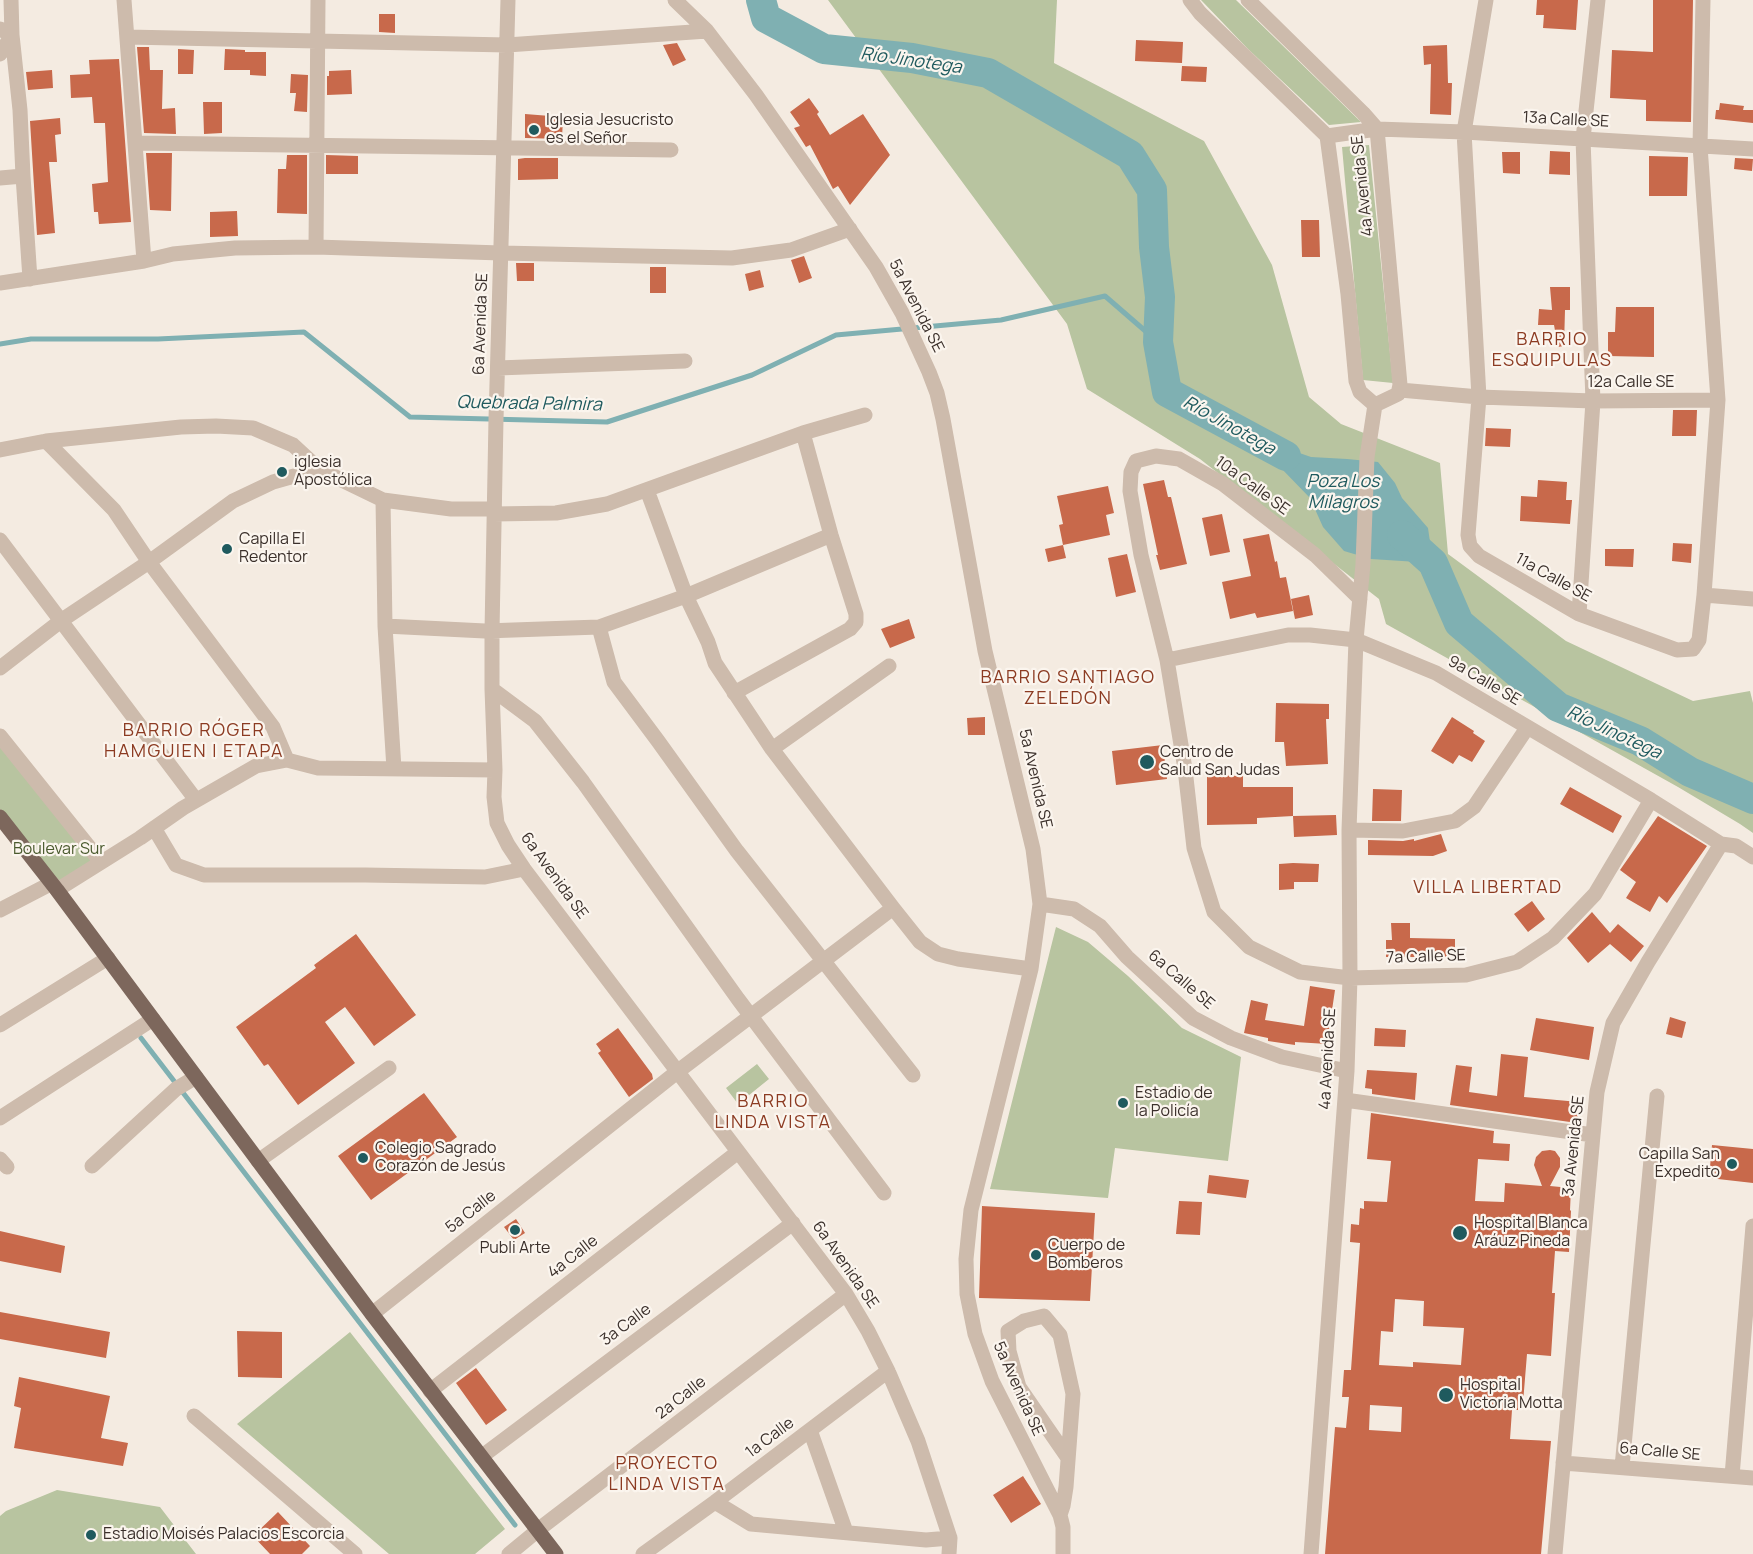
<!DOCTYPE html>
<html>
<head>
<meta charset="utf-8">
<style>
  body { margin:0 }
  canvas { display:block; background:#f4ebe1 }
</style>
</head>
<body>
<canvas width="1753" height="1554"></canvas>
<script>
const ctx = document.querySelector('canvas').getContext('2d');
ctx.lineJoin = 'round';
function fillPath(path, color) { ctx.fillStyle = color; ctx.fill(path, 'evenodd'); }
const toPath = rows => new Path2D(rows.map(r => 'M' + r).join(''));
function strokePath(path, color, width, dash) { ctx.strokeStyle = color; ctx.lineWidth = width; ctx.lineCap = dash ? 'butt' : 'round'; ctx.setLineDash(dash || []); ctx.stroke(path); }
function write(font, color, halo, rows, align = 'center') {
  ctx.font = font + ' Manrope,sans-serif'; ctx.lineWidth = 4.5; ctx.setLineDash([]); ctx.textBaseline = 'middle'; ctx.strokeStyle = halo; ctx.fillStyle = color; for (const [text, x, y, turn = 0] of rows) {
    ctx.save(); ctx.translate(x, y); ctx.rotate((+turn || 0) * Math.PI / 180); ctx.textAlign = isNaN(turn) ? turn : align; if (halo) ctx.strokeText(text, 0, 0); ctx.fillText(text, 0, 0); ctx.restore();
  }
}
fillPath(toPath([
  [828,0,1057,0,1054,63,1204,141,1272,265,1309,397,1341,424,1440,463,1448,554,1566,641,1693,701,1750,691,1753,703,1753,833,1740,824,1678,787,1386,624,1379,599,1200,459,1087,389,1067,324],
  [1201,0,1236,0,1361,122,1329,125,1248,49],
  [1369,145,1393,383,1363,380,1342,147],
  [0,733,98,861,58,888,0,809],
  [1056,927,1088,942,1128,976,1182,1028,1241,1057,1228,1161,1115,1148,1108,1198,990,1189],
  [757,1064,769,1079,738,1104,726,1088],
  [350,1332,505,1529,475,1554,389,1554,237,1424],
  [57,1490,160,1507,196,1554,0,1554,0,1516,6,1511]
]), '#b8c4a0');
fillPath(toPath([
  [1250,436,1311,457,1347,459,1378,462,1395,483,1402,498,1428,528,1433,563,1371,559,1344,551,1323,527,1310,498]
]), '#7fb0b2');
strokePath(toPath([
  [0,344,31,339,158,339,304,332,410,417,607,422,752,375,836,335,1001,320,1105,296,1158,342],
  [141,1038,515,1525]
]), '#7fb0b2', 5);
strokePath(toPath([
  [761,0,766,18,824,49,912,58,988,73,1130,155,1152,190,1154,247,1160,297,1158,342,1167,392,1286,456],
  [1402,535,1433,563,1459,623,1558,707,1640,741,1690,772,1753,799]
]), '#7fb0b2', 30);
fillPath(toPath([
  [1537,0,1578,0,1576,30,1543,28,1544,15,1536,15],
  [1653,0,1693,0,1691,122,1646,121,1646,100,1610,98,1612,50,1653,52],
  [379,14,395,14,395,33,379,32],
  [1136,40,1183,42,1182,63,1135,61],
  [677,43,686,60,673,66,663,45],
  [1447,45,1448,83,1452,83,1451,115,1430,114,1431,64,1424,65,1423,46],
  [137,47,149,47,150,70,163,70,162,109,175,108,176,134,144,133],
  [178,49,194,50,193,74,178,74],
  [225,49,245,50,245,52,266,52,266,76,250,75,250,70,224,70],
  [119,59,131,222,99,224,98,212,94,212,92,184,108,182,105,123,94,123,92,97,71,98,70,75,90,74,89,60],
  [1182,66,1207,67,1206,82,1181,81],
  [52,70,53,88,28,90,26,72],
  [351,70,352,94,327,95,327,76,329,76,329,71],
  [291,74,308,75,307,112,294,111,296,93,290,93],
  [809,98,819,112,817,114,830,135,863,114,890,155,850,205,838,186,833,189,810,145,806,147,794,128,800,126,790,112],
  [203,102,222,102,222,133,204,134],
  [1720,103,1744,106,1743,110,1753,110,1753,123,1715,119,1716,110,1719,110],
  [525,114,563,117,562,139,525,138],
  [60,118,61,134,55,135,57,162,49,162,55,233,37,235,30,121],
  [1550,151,1570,152,1570,175,1549,174],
  [1502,152,1520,152,1520,174,1503,173],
  [146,153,172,153,171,211,150,210],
  [287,155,307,155,307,214,277,213,278,169,286,169],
  [326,155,358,156,358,174,326,174],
  [1649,156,1688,157,1687,196,1649,196],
  [525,158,558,158,558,179,518,180,518,159],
  [1735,158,1753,159,1752,171,1734,169],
  [237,211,238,236,210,237,210,212],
  [1301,220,1319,220,1320,257,1302,257],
  [804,256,812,278,799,283,791,260],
  [516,263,534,263,534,281,517,281],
  [650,267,666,267,666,293,650,293],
  [760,270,764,287,749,291,745,274],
  [1550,287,1570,287,1570,310,1565,310,1564,346,1558,347,1554,325,1538,325,1539,309,1552,310],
  [1616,307,1654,307,1654,357,1608,356,1608,332,1615,332],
  [1673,410,1697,410,1696,436,1672,436],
  [1486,428,1511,429,1510,447,1485,446],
  [1164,480,1168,497,1171,497,1187,564,1160,570,1156,555,1158,555,1143,484],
  [1538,480,1567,482,1566,500,1572,500,1570,524,1520,521,1521,496,1537,497],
  [1108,486,1114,513,1106,515,1110,535,1063,545,1059,525,1063,524,1057,496],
  [1222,514,1230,552,1210,556,1202,518],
  [1269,534,1275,562,1277,561,1280,578,1286,577,1293,611,1257,618,1255,613,1230,619,1222,582,1251,576,1243,539],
  [1673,543,1692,544,1691,563,1672,561],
  [1063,545,1066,558,1048,562,1045,549],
  [1605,549,1634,549,1633,567,1605,566],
  [1127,554,1136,592,1116,597,1108,558],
  [1309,595,1313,615,1295,619,1291,599],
  [909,619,915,638,890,648,881,629],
  [1276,703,1329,704,1329,719,1326,719,1328,764,1286,766,1284,742,1275,742],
  [985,717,985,735,968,735,967,718],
  [1452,717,1474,731,1473,733,1485,741,1472,762,1459,755,1453,764,1431,751],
  [1163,745,1167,779,1116,785,1112,751],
  [1207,775,1243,776,1243,787,1293,787,1293,816,1257,818,1257,824,1207,825],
  [1570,787,1622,816,1613,833,1560,804],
  [1373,789,1402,790,1401,821,1372,821],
  [1336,815,1337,835,1294,837,1293,816],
  [1658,816,1707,846,1667,903,1659,896,1650,912,1626,898,1636,882,1620,870],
  [1441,834,1447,851,1433,856,1368,855,1368,840,1403,841,1414,839,1414,841],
  [1293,863,1319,864,1318,882,1294,882,1294,889,1279,890,1279,864],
  [1532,901,1545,919,1528,932,1514,914],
  [1592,912,1610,933,1618,924,1644,946,1631,962,1610,944,1588,963,1567,938],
  [1391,923,1410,923,1410,938,1455,939,1455,957,1386,957,1386,940,1392,940],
  [356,934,416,1015,374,1046,345,1007,325,1022,355,1063,298,1105,268,1064,264,1066,236,1027,316,968,314,965],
  [1310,986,1335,990,1327,1044,1295,1042,1295,1045,1268,1041,1268,1038,1244,1033,1251,1000,1268,1004,1265,1020,1304,1026],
  [1670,1017,1686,1022,1682,1038,1666,1034],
  [1536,1018,1594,1027,1589,1060,1530,1050],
  [618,1028,652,1074,653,1079,629,1097,598,1053,601,1051,596,1044],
  [1375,1028,1406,1030,1405,1047,1374,1046],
  [1501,1054,1528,1057,1524,1097,1579,1102,1577,1123,1450,1105,1456,1065,1472,1067,1469,1092,1497,1096],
  [1367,1070,1417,1073,1415,1100,1372,1094,1372,1089,1365,1088],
  [424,1093,457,1137,371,1200,338,1156],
  [1371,1113,1494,1131,1493,1143,1510,1144,1509,1161,1478,1159,1475,1201,1504,1202,1505,1183,1542,1186,1534,1165,1536,1157,1542,1151,1550,1150,1555,1151,1560,1158,1560,1167,1550,1186,1571,1188,1570,1210,1571,1211,1569,1252,1555,1251,1552,1293,1555,1293,1551,1356,1527,1354,1523,1403,1518,1403,1518,1410,1512,1410,1510,1439,1551,1441,1541,1554,1325,1554,1335,1427,1346,1428,1349,1397,1342,1397,1344,1370,1351,1370,1360,1243,1350,1242,1351,1224,1359,1225,1360,1208,1364,1209,1364,1201,1387,1202,1391,1161,1367,1159],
  [1395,1299,1424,1301,1423,1326,1464,1328,1461,1365,1413,1362,1413,1367,1379,1365,1381,1331,1393,1332],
  [1370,1405,1402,1407,1401,1432,1369,1430],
  [1712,1145,1753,1149,1753,1183,1709,1178],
  [1209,1175,1249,1180,1246,1198,1207,1193],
  [1179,1201,1202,1202,1200,1235,1176,1234],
  [982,1206,1095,1213,1090,1301,979,1298],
  [516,1219,525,1233,514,1240,504,1227],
  [0,1231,65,1246,61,1273,0,1261],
  [0,1312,110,1332,106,1358,0,1339],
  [237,1331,282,1332,282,1378,238,1377],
  [476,1368,507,1410,486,1425,456,1383],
  [19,1377,110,1396,101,1438,128,1443,123,1466,14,1448,21,1408,14,1406],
  [1023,1476,1041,1504,1011,1523,993,1495],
  [278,1512,310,1546,302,1554,270,1554,253,1536]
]), '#c8694b');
strokePath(toPath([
  [11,0,12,35,20,110,23,176,30,279],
  [124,0,144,261],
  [508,0,496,419,492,631,492,689,495,770,494,797,497,823,508,845,524,869,846,1294,868,1331,888,1371,918,1441,950,1538,949,1554],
  [675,0,707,31,756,95,876,267,902,313,929,372,937,393,943,419,985,651,1033,849,1040,904,1031,969,971,1210,966,1259,967,1294,975,1334,992,1381,1060,1515,1063,1527,1063,1554],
  [1190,0,1200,13,1327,136,1348,294,1356,381,1360,392,1375,405],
  [1248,0,1363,113,1377,129,1400,385,1398,394,1375,405],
  [1486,0,1464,132,1479,397,1468,535,1470,546,1479,556,1579,614,1677,650,1693,649,1699,640,1704,595,1718,400,1700,146,1703,0],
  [0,29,12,35,0,54],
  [127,37,507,45,707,31],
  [1327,136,1377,129,1464,132,1753,149],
  [136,143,671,150],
  [0,178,23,176],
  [316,247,318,0],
  [0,283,144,261,173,254,235,248,316,247,501,253,732,258,791,250,850,229],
  [498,368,685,361],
  [1400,390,1479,397,1593,401,1718,400],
  [46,441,114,510,149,562,273,727,287,760],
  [0,450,46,441,181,427,216,426,253,428,293,445,319,469,383,500,451,509,494,509],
  [647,490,686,596,708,642,715,663,772,749,893,908,920,942,938,954,958,959,1031,969],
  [383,500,385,626,394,769],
  [494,514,556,513,607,504,803,433,865,415],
  [0,540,196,800],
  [1704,595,1753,599],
  [1360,599,1315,555,1223,484,1179,459,1156,456,1136,461,1131,472,1130,491,1141,555,1167,660,1185,769,1194,848,1214,912,1249,947,1300,972,1350,978,1466,975,1517,962,1553,938,1595,894,1651,800],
  [1579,614,1593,401,1583,139,1598,0],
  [385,626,485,631,599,627,686,596,831,535],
  [599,627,614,682,658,741,737,851,913,1075],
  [1167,660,1288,635,1310,635,1356,640,1436,673,1651,800,1721,844,1736,846,1753,857],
  [0,668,62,620,149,562,233,501,273,482,319,469],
  [492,689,535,721,583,782,738,999,884,1193],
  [734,693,850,629,856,622,856,614,831,535,803,433],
  [0,736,101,862],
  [772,749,889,666],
  [154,828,176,865,204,875,365,875,485,877,524,869],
  [1349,830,1403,831,1455,821,1474,807,1527,728],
  [57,890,140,838,183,808,256,766,287,760,318,768,495,770],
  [1040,904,1074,909,1100,926,1127,957,1193,1018,1231,1038,1282,1057,1347,1071],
  [0,910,52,883],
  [0,1025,108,958],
  [1345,1100,1593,1135],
  [0,1118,153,1019],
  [0,1159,7,1167],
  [258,1161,389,1068],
  [92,1166,176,1089,196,1077],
  [372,1314,677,1072,893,908],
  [430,1391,738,1152],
  [194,1416,355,1554],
  [810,1430,846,1532],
  [481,1457,793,1223],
  [1563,1463,1753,1478],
  [1622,1467,1657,1096],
  [1732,1476,1753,1226],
  [715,1502,751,1524,926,1540,950,1538],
  [1060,1515,1063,1506,1066,1487,1073,1394,1060,1335,1044,1316,1024,1321,1008,1331,1009,1351,1019,1387,1068,1458],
  [509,1554,543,1526,846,1294],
  [643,1554,715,1502,888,1371],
  [1311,1554,1347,1071,1350,978,1349,830,1356,640,1363,564,1367,457,1375,405],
  [1555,1554,1593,1135,1597,1092,1613,1023,1648,962,1721,844]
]), '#cdbbac', 15);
strokePath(toPath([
  [0,817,57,890,372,1314,556,1554]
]), '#7d675c', 15);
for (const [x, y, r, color] of [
  [534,130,6,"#1f5a5e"],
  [282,472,6,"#1f5a5e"],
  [227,549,6,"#1f5a5e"],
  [1147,762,8,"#1f5a5e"],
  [1123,1103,6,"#1f5a5e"],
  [363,1158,6,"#1f5a5e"],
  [1732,1164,6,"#1f5a5e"],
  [515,1230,6,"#1f5a5e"],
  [1460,1233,8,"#1f5a5e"],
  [1036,1255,6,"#1f5a5e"],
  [1446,1395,8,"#1f5a5e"],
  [91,1535,6,"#1f5a5e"]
]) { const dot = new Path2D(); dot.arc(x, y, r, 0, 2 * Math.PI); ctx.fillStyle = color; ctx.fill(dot); strokePath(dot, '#fbf5ee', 2); }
write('16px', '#3b302b', '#fbf5ee', [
  ["13a Calle SE",1566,120,3],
  ["4a Avenida SE",1363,186,-96],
  ["5a Avenida SE",916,306,63],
  ["6a Avenida SE",481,324,-88],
  ["12a Calle SE",1631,383],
  ["10a Calle SE",1252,486,36],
  ["11a Calle SE",1553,578,29],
  ["9a Calle SE",1484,681,31],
  ["5a Avenida SE",1035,779,77],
  ["6a Avenida SE",554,876,54],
  ["7a Calle SE",1426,957,-2],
  ["6a Calle SE",1181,980,41],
  ["4a Avenida SE",1328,1059,-87],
  ["3a Avenida SE",1574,1146,-84],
  ["5a Calle",471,1212,-38],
  ["4a Calle",573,1257,-38],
  ["6a Avenida SE",845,1265,55],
  ["3a Calle",626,1325,-37],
  ["5a Avenida SE",1018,1389,66],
  ["2a Calle",681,1398,-38],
  ["1a Calle",770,1438,-37],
  ["6a Calle SE",1660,1452,5]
]);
write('16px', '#3b302b', '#fbf5ee', [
  ["Iglesia Jesucristo",546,121],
  ["es el Señor",546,139],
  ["iglesia",294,463],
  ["Apostólica",294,481],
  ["Capilla El",239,540],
  ["Redentor",239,558],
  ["Centro de",1160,753],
  ["Salud San Judas",1160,771],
  ["Estadio de",1135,1094],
  ["la Policía",1135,1112],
  ["Colegio Sagrado",375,1149],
  ["Corazón de Jesús",375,1167],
  ["Capilla San",1720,1155,"right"],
  ["Expedito",1720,1173,"right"],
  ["Hospital Blanca",1474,1224],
  ["Aráuz Pineda",1474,1242],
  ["Cuerpo de",1048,1246],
  ["Bomberos",1048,1264],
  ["Publi Arte",515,1249,"center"],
  ["Hospital",1460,1386],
  ["Victoria Motta",1460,1404],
  ["Estadio Moisés Palacios Escorcia",103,1535]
], 'left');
write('16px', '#4a5a2e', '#fbf5ee', [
  ["Boulevar Sur",59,850]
]);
write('italic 18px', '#1f5a5e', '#fbf5ee', [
  ["Río Jinotega",911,61,8],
  ["Quebrada Palmira",529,404,1],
  ["Río Jinotega",1229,426,29],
  ["Poza Los",1343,482],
  ["Milagros",1343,503],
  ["Río Jinotega",1614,733,25]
]);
ctx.letterSpacing = '1.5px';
write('18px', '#8c3b22', '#fbf5ee', [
  ["BARRIO",1552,340],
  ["ESQUIPULAS",1552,361],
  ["BARRIO SANTIAGO",1068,678],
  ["ZELEDÓN",1068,699],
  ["BARRIO RÓGER",194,731],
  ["HAMGUIEN I ETAPA",194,752],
  ["VILLA LIBERTAD",1488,888],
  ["BARRIO",773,1102],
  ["LINDA VISTA",773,1123],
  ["PROYECTO",667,1464],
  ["LINDA VISTA",667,1485]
]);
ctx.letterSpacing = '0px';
</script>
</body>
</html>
